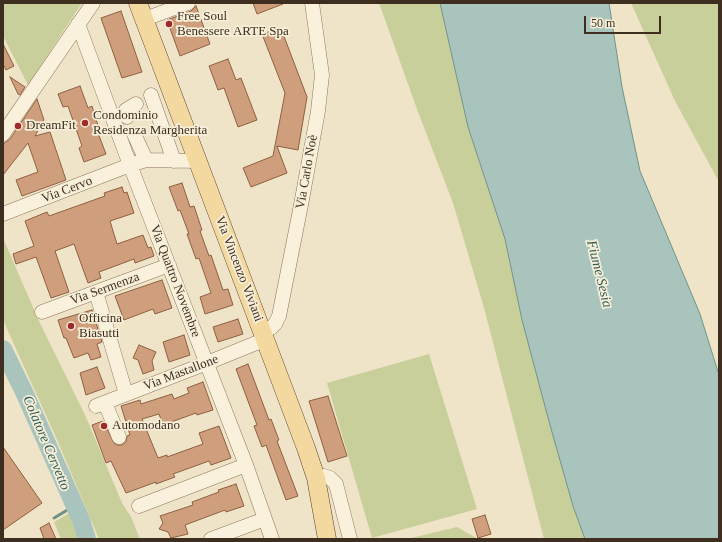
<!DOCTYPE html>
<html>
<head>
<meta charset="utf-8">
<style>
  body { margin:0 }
  #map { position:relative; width:722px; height:542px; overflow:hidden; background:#f0e4c8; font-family:Georgia,serif }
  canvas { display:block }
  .frame { position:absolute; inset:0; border:4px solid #3d2e20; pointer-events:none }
  .scale { position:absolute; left:584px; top:16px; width:77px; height:18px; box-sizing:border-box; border:2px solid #3d2e20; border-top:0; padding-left:5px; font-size:12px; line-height:14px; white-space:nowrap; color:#3d2e20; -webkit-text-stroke:3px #f7eed8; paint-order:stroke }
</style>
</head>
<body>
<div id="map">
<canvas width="722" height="542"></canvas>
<div class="frame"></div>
<div class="scale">50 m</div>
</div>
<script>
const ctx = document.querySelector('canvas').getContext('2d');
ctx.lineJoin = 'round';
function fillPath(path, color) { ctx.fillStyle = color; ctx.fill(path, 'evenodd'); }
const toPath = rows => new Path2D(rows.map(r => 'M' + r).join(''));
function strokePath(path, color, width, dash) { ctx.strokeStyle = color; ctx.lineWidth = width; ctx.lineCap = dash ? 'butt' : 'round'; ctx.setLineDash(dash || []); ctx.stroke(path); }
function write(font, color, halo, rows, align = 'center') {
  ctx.font = font + ' Georgia,serif'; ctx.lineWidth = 3.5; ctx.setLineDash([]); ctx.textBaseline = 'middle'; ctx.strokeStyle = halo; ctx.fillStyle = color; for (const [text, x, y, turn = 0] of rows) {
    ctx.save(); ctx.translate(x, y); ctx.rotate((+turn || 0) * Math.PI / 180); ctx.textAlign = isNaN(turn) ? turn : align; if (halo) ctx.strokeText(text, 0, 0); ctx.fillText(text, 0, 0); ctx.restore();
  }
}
fillPath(toPath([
  [3,3,82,3,28,85,3,36],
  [379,3,440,3,468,127,505,239,522,320,573,506,585,539,544,539,484,308,453,203,418,112],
  [631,3,719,3,719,182,675,101],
  [3,238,39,321,86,417,122,503,131,517,140,539,99,539,58,442,3,320],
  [429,354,477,509,372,538,327,383],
  [73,511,81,539,61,539,54,522],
  [457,527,478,539,407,539]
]), '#c9cf9b');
const water = toPath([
  [440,3,609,3,622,87,640,171,700,314,719,375,719,539,585,539,573,506,550,425,522,320,505,239,468,127,440,3]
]);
fillPath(water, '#a9c4bc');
strokePath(water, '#6f938a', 1);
strokePath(toPath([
  [54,518,74,506]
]), '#6f938a', 3);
strokePath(toPath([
  [3,349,25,394,81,520,87,539]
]), '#a9c4bc', 18);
const building = toPath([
  [253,3,283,3,283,4,257,14,253,3],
  [196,6,210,44,180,56,167,20,191,11,196,6],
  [121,11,142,72,122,78,101,18,121,11],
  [275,30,276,32,282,31,307,97,298,150,277,146,287,173,251,187,243,168,273,156,285,93,262,34,275,30],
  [3,44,14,66,6,70,3,64,3,44],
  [228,59,236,80,241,78,257,120,238,127,224,88,218,90,209,66,228,59],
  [10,77,25,87,20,95,18,94,10,77],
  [80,86,88,108,92,106,100,132,98,133,106,154,84,162,79,148,82,146,68,106,63,107,58,94,80,86],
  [37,99,44,120,35,136,50,132,66,180,22,196,16,180,38,172,28,143,3,175,3,144,10,139,37,99],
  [182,183,190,207,194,206,202,230,200,231,209,256,211,255,223,290,228,289,233,305,205,314,200,297,211,293,199,258,196,259,187,234,189,234,180,210,178,211,169,187,182,183],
  [122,187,124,193,127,192,134,213,110,221,117,244,143,235,148,248,151,247,154,256,135,263,134,259,99,272,101,278,88,283,74,244,55,251,69,292,51,298,36,257,16,264,13,254,34,246,25,221,47,212,49,216,105,196,104,193,122,187],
  [162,280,172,308,155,314,153,309,124,320,115,296,162,280],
  [92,310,102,342,97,344,101,357,91,360,88,353,74,358,66,338,64,338,58,320,92,310],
  [238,319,243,334,218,342,213,327,238,319],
  [184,335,190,355,169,362,163,342,184,335],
  [139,345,156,352,152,361,154,370,143,374,138,360,133,358,139,345],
  [248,364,269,420,271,419,279,440,277,441,298,496,286,500,266,445,262,447,254,426,257,425,236,369,248,364],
  [97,367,105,388,86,395,80,373,97,367],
  [203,382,213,410,197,415,196,413,163,425,159,414,142,419,158,458,167,455,167,457,203,444,199,433,219,426,231,458,211,465,209,461,173,474,175,477,156,484,156,482,126,493,111,461,106,463,92,425,103,421,114,443,117,445,122,445,126,442,127,436,130,435,121,406,140,400,141,404,172,394,174,399,189,393,187,388,203,382],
  [328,396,347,456,328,462,309,401,328,396],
  [3,447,42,503,3,530,3,447],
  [236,484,244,506,226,512,225,510,185,525,188,534,171,538,168,532,159,529,163,523,160,516,193,505,192,502,219,492,218,490,236,484],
  [485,515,491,534,478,538,472,519,485,515],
  [49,523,56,539,44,539,40,528,49,523]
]);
fillPath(building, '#cf9f7d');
strokePath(building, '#8d5f41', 1);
const minor = toPath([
  [145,19,188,3],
  [78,24,130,165,246,465,272,539],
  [151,95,174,161],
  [127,117,126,110,136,104],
  [3,134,93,3],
  [134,134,146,160,198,161],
  [3,214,130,165,146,160],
  [96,292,126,394],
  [42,312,169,265],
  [263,331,271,328,275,324,279,316,301,205,318,111,322,75,312,3],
  [105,403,119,437],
  [96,406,207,363,266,339],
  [316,478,324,476,330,478,336,484,350,539],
  [139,506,246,465],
  [211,539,265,519]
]);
const major = toPath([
  [138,3,306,448,316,478,327,539]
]);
strokePath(minor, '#8d765c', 15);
strokePath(major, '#5b4430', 19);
strokePath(minor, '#faf1dc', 14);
strokePath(major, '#f3d9a0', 18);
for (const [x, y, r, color] of [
  [169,24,4,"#9e2a2b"],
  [85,123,4,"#9e2a2b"],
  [18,126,4,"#9e2a2b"],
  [71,326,4,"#9e2a2b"],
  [104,426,4,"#9e2a2b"]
]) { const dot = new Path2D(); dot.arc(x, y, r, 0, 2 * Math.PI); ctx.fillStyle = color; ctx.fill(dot); strokePath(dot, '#f7eed8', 1.5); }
write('13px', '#3d2e20', '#f7eed8', [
  ["Free Soul",177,17],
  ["Benessere ARTE Spa",177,32],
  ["Condominio",93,116],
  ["Residenza Margherita",93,131],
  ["DreamFit",26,126],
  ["Officina",79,319],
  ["Biasutti",79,334],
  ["Automodano",112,426]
], 'left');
write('13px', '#3d2e20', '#f7eed8', [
  ["Via Carlo Noè",307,172,-80],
  ["Via Cervo",67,190,-21],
  ["Via Vincenzo Viviani",239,269,69],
  ["Via Quattro Novembre",175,281,69],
  ["Via Sermenza",105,289,-20],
  ["Via Mastallone",181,373,-21]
]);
write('italic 14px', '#2f5d5a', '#f7eed8', [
  ["Fiume Sesia",599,274,76],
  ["Colatore Cervetto",46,443,67]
]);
</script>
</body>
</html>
